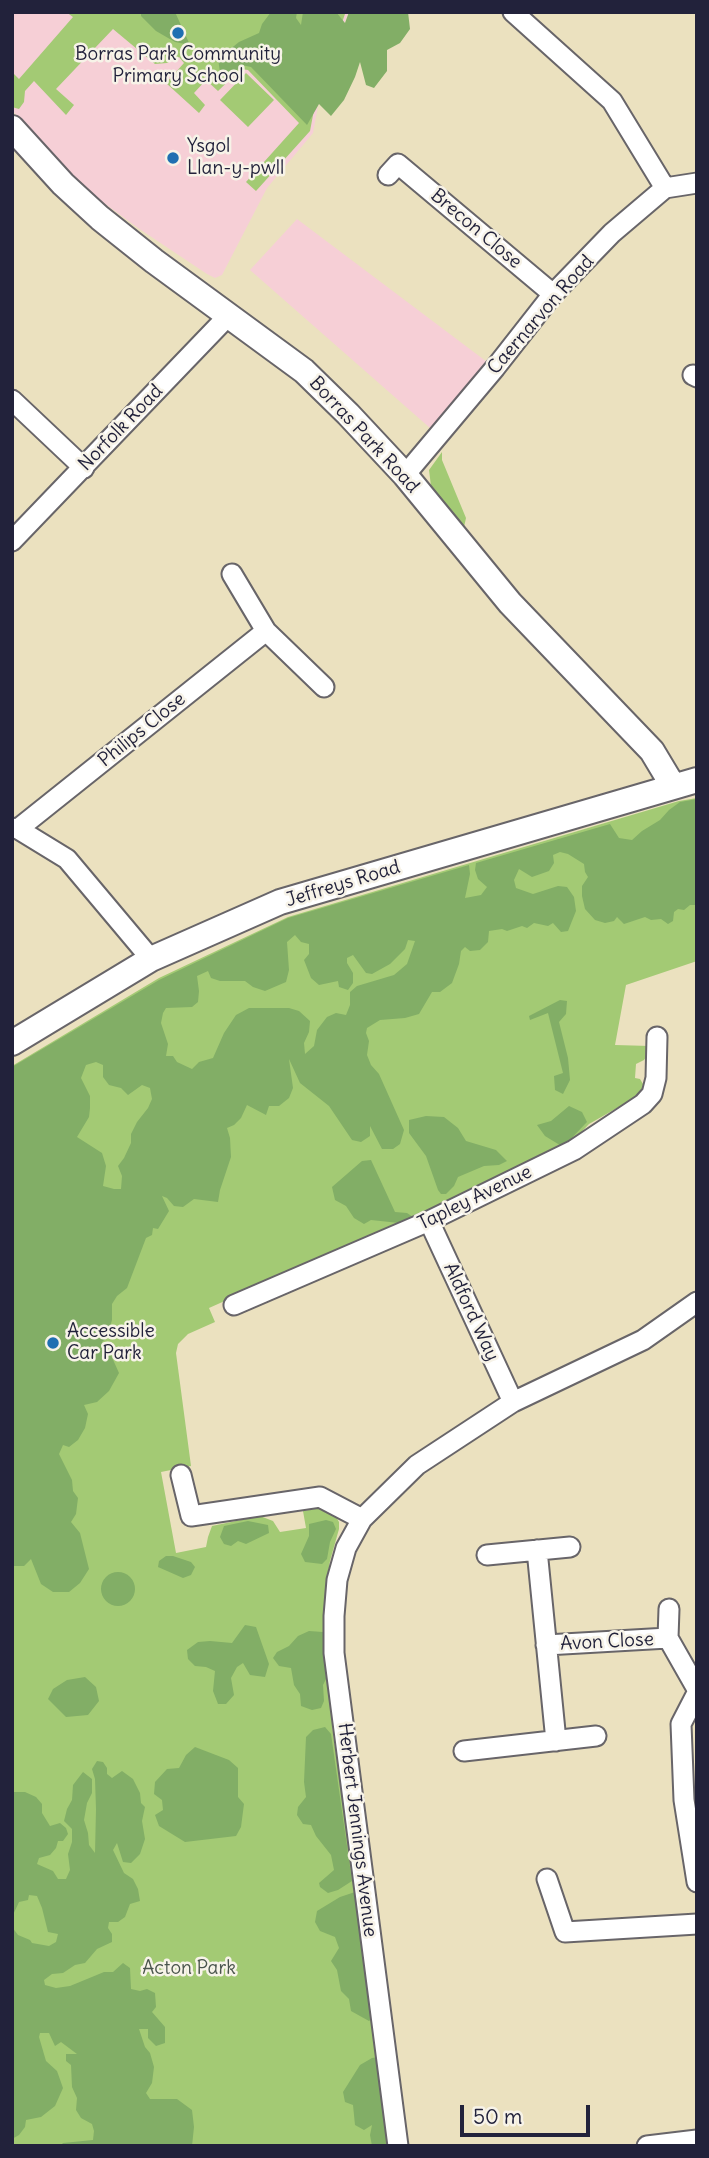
<!DOCTYPE html>
<html>
<head>
<meta charset="utf-8">
<style>
  body { margin:0 }
  #map { position:relative; width:709px; height:2158px; overflow:hidden; background:#ebe1bf; font-family:Delius,sans-serif }
  canvas { display:block }
  .frame { position:absolute; inset:0; border:14px solid #22223b; pointer-events:none }
  .scale { position:absolute; left:460px; top:2105px; width:130px; height:32px; box-sizing:border-box; border:4px solid #22223b; border-top:0; padding-left:9px; font-size:21px; line-height:24px; white-space:nowrap; color:#22223b; -webkit-text-stroke:5px #f7f3e8; paint-order:stroke }
</style>
</head>
<body>
<div id="map">
<canvas width="709" height="2158"></canvas>
<div class="frame"></div>
<div class="scale">50 m</div>
</div>
<script>
const ctx = document.querySelector('canvas').getContext('2d');
ctx.lineJoin = 'round';
function fillPath(path, color) { ctx.fillStyle = color; ctx.fill(path, 'evenodd'); }
const toPath = rows => new Path2D(rows.map(r => 'M' + r).join(''));
function strokePath(path, color, width, dash) { ctx.strokeStyle = color; ctx.lineWidth = width; ctx.lineCap = dash ? 'butt' : 'round'; ctx.setLineDash(dash || []); ctx.stroke(path); }
function write(font, color, halo, rows, align = 'center') {
  ctx.font = font + ' Delius,sans-serif'; ctx.lineWidth = 5; ctx.setLineDash([]); ctx.textBaseline = 'middle'; ctx.strokeStyle = halo; ctx.fillStyle = color; for (const [text, x, y, turn = 0] of rows) {
    ctx.save(); ctx.translate(x, y); ctx.rotate((+turn || 0) * Math.PI / 180); ctx.textAlign = isNaN(turn) ? turn : align; if (halo) ctx.strokeText(text, 0, 0); ctx.fillText(text, 0, 0); ctx.restore();
  }
}
fillPath(toPath([
  [12,12,348,13,320,95,313,133,267,188,222,275,215,278,207,274,138,228,78,184,12,110],
  [297,219,495,368,438,435,250,270]
]), '#f6cfd6');
fillPath(toPath([
  [66,12,344,12,345,14,317,94,310,131,256,191,246,182,299,123,248,70,241,69,218,91,206,80,194,93,205,105,199,113,166,83,184,63,179,57,167,63,155,64,113,29,56,89,74,105,66,115,34,81,25,91,24,102,19,109,12,107,12,76,14,74,19,79,73,17],
  [246,73,274,100,248,127,220,100],
  [442,452,442,460,466,518,464,527,431,486,429,470],
  [697,798,697,961,626,985,615,1045,650,1046,650,1051,644,1060,636,1064,635,1078,640,1079,643,1084,642,1091,638,1096,589,1124,569,1145,560,1151,209,1308,215,1322,188,1334,178,1344,176,1353,191,1466,161,1472,176,1553,206,1547,208,1537,212,1526,260,1516,273,1521,280,1532,306,1528,303,1511,321,1508,335,1515,339,1522,339,1529,330,1561,327,1580,324,1637,333,1734,368,1966,390,2146,12,2146,12,1066,159,978,288,917,679,801]
]), '#a3ca74');
fillPath(toPath([
  [141,12,175,12,190,45,175,42,156,31,141,16],
  [271,12,297,12,296,18,301,25,303,12,336,12,345,23,349,12,408,12,410,29,400,43,387,50,387,71,374,88,366,85,360,62,355,77,344,100,331,116,319,104,307,125,251,67,242,65,229,78,220,72,218,59,239,42,259,33,262,24],
  [697,799,697,905,690,905,684,910,678,909,674,912,673,921,668,924,661,919,651,920,645,917,624,924,617,917,614,921,605,923,595,920,585,909,582,896,582,886,588,877,585,872,584,864,568,854,560,852,553,855,554,863,549,871,532,877,519,869,514,880,516,888,533,894,558,886,567,887,574,897,576,911,568,931,561,932,553,923,548,926,534,923,527,928,522,926,507,931,502,929,489,931,488,942,480,950,470,951,465,947,461,951,459,964,452,983,440,992,432,992,419,1014,405,1018,380,1020,367,1028,366,1033,369,1041,367,1055,371,1065,379,1074,404,1130,400,1144,393,1149,382,1149,370,1126,370,1136,361,1142,352,1140,329,1106,300,1083,289,1059,293,1088,289,1098,279,1106,269,1106,266,1115,247,1105,241,1118,234,1125,227,1128,230,1138,231,1157,220,1190,218,1202,194,1199,183,1207,174,1206,167,1198,162,1196,169,1211,158,1229,153,1228,152,1235,146,1238,127,1288,117,1296,112,1304,112,1320,107,1337,102,1342,110,1353,119,1373,109,1391,97,1402,84,1405,88,1414,85,1428,78,1440,69,1447,63,1445,59,1454,72,1480,73,1491,78,1498,76,1514,71,1522,80,1533,89,1569,80,1583,69,1592,53,1592,41,1584,31,1559,24,1566,12,1566,12,1067,159,980,288,918,469,865,470,874,465,898,481,895,487,887,478,879,475,870,476,863,610,824,619,838,632,840,642,831,660,820,669,810,680,802],
  [295,935,301,942,309,944,309,954,304,960,311,978,319,985,338,981,339,987,348,990,353,983,353,973,347,963,347,958,353,955,366,973,372,974,390,964,405,949,408,940,415,941,407,964,394,975,357,986,350,992,350,1005,346,1015,336,1013,327,1017,317,1030,314,1046,305,1054,304,1043,309,1032,310,1021,299,1011,289,1008,249,1008,236,1015,224,1033,213,1058,199,1062,192,1069,177,1062,173,1056,166,1056,168,1044,161,1023,163,1013,166,1008,192,1007,198,1002,199,991,197,976,208,971,211,978,220,981,245,981,253,987,265,991,286,982,289,970,287,942],
  [96,1062,103,1065,103,1077,109,1085,121,1088,128,1095,142,1085,150,1088,152,1099,148,1108,137,1122,131,1134,131,1143,124,1158,118,1166,122,1176,121,1189,114,1189,103,1186,106,1166,102,1153,77,1137,89,1117,90,1108,90,1096,81,1078,86,1065],
  [560,1000,567,1001,566,1014,559,1022,568,1058,570,1080,563,1094,555,1090,554,1076,563,1073,548,1013,530,1020,529,1016],
  [569,1106,582,1112,587,1122,563,1147,545,1136,537,1125,551,1121],
  [426,1116,444,1117,458,1128,466,1141,496,1150,507,1161,499,1165,484,1166,458,1177,454,1186,446,1194,441,1194,438,1190,426,1156,409,1133,409,1120],
  [371,1160,395,1212,407,1213,413,1217,399,1223,371,1220,364,1224,354,1218,346,1206,335,1200,332,1187,362,1161],
  [326,1520,333,1522,336,1529,330,1542,327,1559,322,1564,305,1562,301,1554,309,1536,309,1524],
  [248,1521,268,1525,269,1533,246,1544,238,1541,231,1546,224,1544,220,1537,224,1526],
  [166,1556,173,1556,191,1562,195,1567,191,1575,183,1578,158,1567,159,1561],
  '101 1589a17 17 0 1 1 34 0a17 17 0 1 1-34 0Z',
  [245,1625,256,1627,269,1664,265,1677,250,1675,243,1663,237,1667,231,1678,234,1695,226,1704,218,1704,213,1691,215,1671,206,1667,195,1666,188,1659,187,1650,198,1642,210,1641,232,1643],
  [309,1631,323,1632,326,1679,323,1685,324,1701,321,1708,312,1710,301,1706,300,1694,294,1685,291,1668,279,1666,273,1658,277,1652,289,1646,298,1636],
  [85,1677,96,1687,99,1701,88,1715,66,1717,48,1699,53,1689,67,1680],
  [325,1727,331,1734,352,1881,338,1890,328,1893,320,1887,319,1883,334,1870,331,1855,316,1836,311,1825,303,1824,297,1815,298,1807,306,1797,304,1782,306,1737,313,1730],
  [195,1747,229,1760,238,1768,238,1797,244,1804,241,1827,236,1836,185,1842,159,1826,155,1815,163,1810,162,1800,154,1794,155,1782,167,1769,179,1768,186,1755],
  [97,1761,103,1762,107,1768,107,1774,112,1778,122,1771,133,1779,140,1793,141,1803,145,1807,142,1821,145,1839,140,1854,131,1863,123,1862,117,1843,113,1850,124,1873,133,1879,138,1889,140,1901,130,1904,125,1917,118,1922,109,1922,108,1928,112,1934,112,1942,97,1949,85,1963,75,1965,63,1973,52,1974,44,1980,45,1985,56,1988,70,1986,104,1972,113,1972,123,1963,130,1968,131,1989,140,1991,147,1989,155,1993,156,2007,152,2012,165,2027,165,2043,156,2046,148,2038,148,2029,139,2029,145,2047,150,2053,154,2067,152,2083,146,2093,150,2099,177,2099,192,2110,194,2127,192,2146,60,2146,63,2143,93,2140,94,2131,92,2124,81,2118,76,2110,77,2098,72,2087,71,2065,66,2061,66,2054,77,2054,61,2042,55,2046,49,2033,40,2033,39,2037,46,2061,57,2071,63,2088,55,2106,41,2117,26,2120,25,2127,19,2135,12,2139,12,1927,18,1935,30,1940,32,1943,49,1946,56,1942,58,1934,48,1932,42,1908,37,1896,29,1895,28,1900,19,1902,12,1917,12,1792,25,1792,36,1797,42,1804,42,1813,50,1826,60,1823,66,1828,68,1834,63,1841,58,1841,56,1848,50,1855,39,1858,37,1864,53,1871,58,1879,66,1879,70,1870,68,1854,72,1842,72,1829,64,1821,67,1809,72,1800,73,1785,83,1772,92,1779,92,1793,87,1803,84,1820,88,1833,89,1845,95,1853,96,1809,95,1779,92,1769],
  [355,1892,374,2017,369,2021,351,2011,349,1999,341,1991,337,1970,331,1961,339,1948,335,1937,320,1931,315,1922,317,1911,340,1897],
  [378,2057,384,2093,388,2146,372,2146,370,2135,372,2125,364,2130,355,2125,353,2105,345,2102,343,2092,360,2065,372,2058]
]), '#82ae66');
const minor = toPath([
  [513,12,612,101,665,188],
  [388,175,398,164,553,294],
  [693,375,697,377],
  [12,400,84,468],
  [405,475,495,368,553,294,612,233,665,188,697,183],
  [12,541,229,315],
  [232,574,266,631,324,687],
  [12,828,18,829,67,859,151,959],
  [18,829,266,631],
  [429,1221,513,1402],
  [234,1305,429,1221,574,1150,643,1104,652,1094,656,1078,657,1037],
  [181,1475,191,1516,320,1497,362,1519],
  [537,1550,556,1741],
  [487,1555,570,1547],
  [668,1638,669,1609],
  [546,1645,668,1638,697,1689],
  [697,1693,681,1724,684,1800,697,1882],
  [464,1751,596,1736],
  [547,1879,565,1932,697,1924],
  [398,2146,334,1653,334,1616,337,1580,346,1548,362,1519,417,1465,513,1402,643,1340,697,1302],
  [647,2146,697,2140]
]);
const tertiary = toPath([
  [12,128,63,184,100,218,154,261,304,371,348,414,405,475,510,603,652,751,673,786],
  [12,1043,151,959,280,902,697,780]
]);
strokePath(minor, '#686569', 23);
strokePath(tertiary, '#686569', 28);
strokePath(minor, '#fff', 19);
strokePath(tertiary, '#fff', 24);
for (const [x, y, r, color] of [
  [178,33,7,"#1f6fb2"],
  [173,158,7,"#1f6fb2"],
  [53,1343,7,"#1f6fb2"]
]) { const dot = new Path2D(); dot.arc(x, y, r, 0, 2 * Math.PI); ctx.fillStyle = color; ctx.fill(dot); strokePath(dot, '#f7f3e8', 2.5); }
write('19px', '#22223b', '#f7f3e8', [
  ["Borras Park Community",178,55,"center"],
  ["Primary School",178,77,"center"],
  ["Ysgol",187,147],
  ["Llan-y-pwll",187,169],
  ["Accessible",67,1332],
  ["Car Park",67,1354]
], 'left');
write('19px', '#22223b', '#f7f3e8', [
  ["Brecon Close",476,229,40],
  ["Caernarvon Road",541,315,-49],
  ["Norfolk Road",121,428,-46],
  ["Borras Park Road",364,435,47],
  ["Philips Close",142,730,-39],
  ["Jeffreys Road",343,884,-17],
  ["Tapley Avenue",475,1198,-26],
  ["Aldford Way",471,1312,65],
  ["Avon Close",607,1642,-3],
  ["Herbert Jennings Avenue",357,1830,83]
]);
write('19px', '#49544c', '#f7f3e8', [
  ["Acton Park",189,1969]
]);
</script>
</body>
</html>
